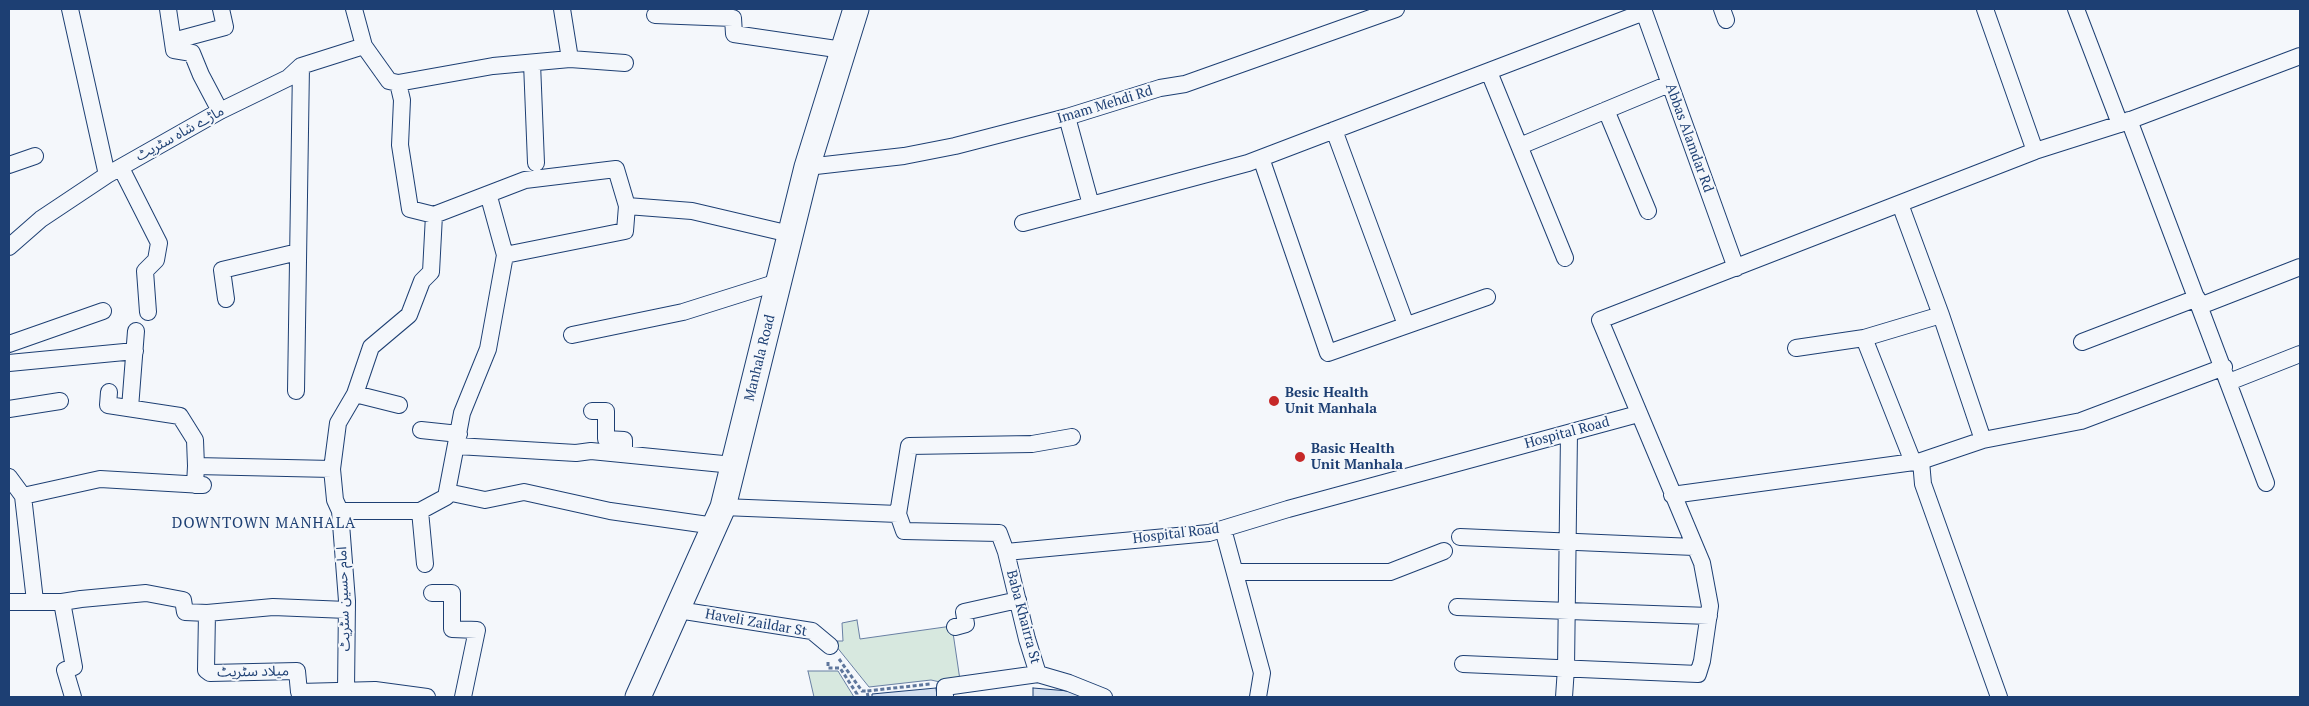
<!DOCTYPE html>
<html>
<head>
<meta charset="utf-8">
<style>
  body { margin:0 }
  #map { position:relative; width:2309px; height:706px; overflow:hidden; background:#f4f7fb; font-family:"PT Serif",serif }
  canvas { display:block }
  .frame { position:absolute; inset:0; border:10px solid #1d3f73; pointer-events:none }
</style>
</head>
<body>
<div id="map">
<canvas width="2309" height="706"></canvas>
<div class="frame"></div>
</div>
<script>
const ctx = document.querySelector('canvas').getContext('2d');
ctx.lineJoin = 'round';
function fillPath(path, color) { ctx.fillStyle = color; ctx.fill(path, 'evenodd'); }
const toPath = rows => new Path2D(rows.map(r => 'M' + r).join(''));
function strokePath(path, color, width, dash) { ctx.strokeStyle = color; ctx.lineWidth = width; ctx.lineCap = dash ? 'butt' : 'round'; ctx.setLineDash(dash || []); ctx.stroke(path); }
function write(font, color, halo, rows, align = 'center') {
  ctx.font = font + ' "PT Serif","Noto Sans Arabic",serif'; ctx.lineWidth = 4; ctx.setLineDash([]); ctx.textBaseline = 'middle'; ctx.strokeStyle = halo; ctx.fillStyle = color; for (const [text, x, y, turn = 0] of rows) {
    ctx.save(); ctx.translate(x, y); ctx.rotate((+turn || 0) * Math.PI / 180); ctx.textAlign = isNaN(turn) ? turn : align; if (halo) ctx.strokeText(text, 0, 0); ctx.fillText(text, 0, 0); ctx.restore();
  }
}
const green = toPath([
  [857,620,860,639,952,626,960,680,940,682,931,680,869,687,832,641,843,641,842,623,857,620],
  [808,671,838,671,854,697,814,697,808,671]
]);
fillPath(green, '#d7e8df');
strokePath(green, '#687fa3', 1);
const building = toPath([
  [936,688,937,697,872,697,872,694,936,688],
  [1033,688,1080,692,1078,697,1081,697,1033,697,1033,688]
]);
fillPath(building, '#d5e0f0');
strokePath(building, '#1d3f73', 1);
const minor = toPath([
  [70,9,107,175],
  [168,9,174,50,192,53,201,75,220,111],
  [562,9,570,59],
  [1643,9,1736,268],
  [1722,9,1726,20],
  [1985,9,2035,151],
  [2076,9,2120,124],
  [655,15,733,18,734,34,843,50],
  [173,41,225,27,221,9],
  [532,63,536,163],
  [1489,72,1565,258],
  [398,83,493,66,570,59,625,63],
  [1606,110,1648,211],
  [2129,120,2266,483],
  [1334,130,1406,325],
  [1520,146,1669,84],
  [1261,158,1328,353,1487,297],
  [9,165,35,156],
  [807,167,904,156,955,146,1067,117,1160,88,1185,84,1396,9],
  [121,168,159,243,156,260,145,271,148,312],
  [1091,205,1248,163,1644,12],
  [434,215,525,180,616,169,627,206,692,211,790,234],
  [1023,223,1091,205,1067,117],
  [9,247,41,219,107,175,220,111,288,78,301,66,364,46],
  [505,255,625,231,627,206],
  [226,299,222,270,298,252],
  [2200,306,2300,267],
  [572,335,683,312,778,282],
  [1864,338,1913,462],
  [2082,342,2197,298],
  [9,344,103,311],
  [1796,348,1864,338,1941,315],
  [9,363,135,351],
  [2229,382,2300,354],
  [296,391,301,66],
  [109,392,108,405,180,416,195,440,196,466],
  [355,394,399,405],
  [130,408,136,331],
  [9,409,60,401],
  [592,411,606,411,606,439,624,440,624,454],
  [421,430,459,434],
  [1983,440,2081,421,2224,367],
  [457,446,576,453,591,451,733,465],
  [1921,461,1923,484,1999,697],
  [9,477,23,496,35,601],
  [195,485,196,466,332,469],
  [447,492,485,500,524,492,610,511,715,526],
  [1672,495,1921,461,1983,440,1941,315,1900,204],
  [23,496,100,479,203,485],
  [723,507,898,514,904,531,999,533,1006,552,1209,533,1288,509,1638,414],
  [340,511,420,511,446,497,462,413,488,349,505,255,489,197],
  [420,511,425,564],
  [898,514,909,446,1032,444,1072,437],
  [1223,529,1262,673,1258,697],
  [1460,537,1694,547],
  [1006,552,1027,639,1038,674,1069,683,1104,697],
  [1235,572,1390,572,1444,551],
  [432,593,452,593,452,629,477,630,463,697],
  [9,602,62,602,81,599,146,593,183,600,185,612,207,613,206,670,210,673,297,671,299,692,375,690,427,697],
  [62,602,74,667,65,670,73,697],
  [1457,607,1709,616],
  [678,610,812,631,830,646],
  [207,613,273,607,347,610],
  [955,627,966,624,964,612,1018,600],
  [1463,664,1698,674,1702,661,1710,606,1702,563,1600,320,2035,151,2120,124,2300,56],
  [346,690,347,601,340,511,335,500,332,469,338,423,355,394,371,347,409,315,422,281,431,272,434,215,410,209,400,145,402,100,398,83,389,81,364,46,354,9],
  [945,697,945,687,1038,674],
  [1564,697,1566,668,1569,433]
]);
const primary = toPath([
  [638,697,723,507,807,167,856,9]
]);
strokePath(minor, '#1d3f73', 18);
strokePath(primary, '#1d3f73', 27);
strokePath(toPath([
  [839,659,862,691,867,691],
  [828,662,828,668,840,668,857,694,857,697],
  [868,697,867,691,930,684]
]), '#5e769c', 3, [4, 2.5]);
strokePath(minor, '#f4f7fb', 16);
strokePath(primary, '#f4f7fb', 25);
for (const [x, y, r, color] of [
  [1274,401,6,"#c62828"],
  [1300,457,6,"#c62828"]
]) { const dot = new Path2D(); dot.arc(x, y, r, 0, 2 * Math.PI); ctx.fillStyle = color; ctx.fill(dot); strokePath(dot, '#f4f7fb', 2); }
write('14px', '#1d3f73', '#f4f7fb', [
  ["Imam Mehdi Rd",1105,105,-17],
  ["ماڑے شاہ سٹریٹ",180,134,-29],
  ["Abbas Alamdar Rd",1689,138,70],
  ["Manhala Road",760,358,-76],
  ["Hospital Road",1567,433,-15],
  ["Hospital Road",1176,534,-7],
  ["امام حسین سٹریٹ",344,599,-92],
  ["Baba Khairra St",1023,617,75],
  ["Haveli Zaildar St",756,623,10],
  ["میلاد سٹریٹ",253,672,-1]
]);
write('bold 14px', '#1d3f73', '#f4f7fb', [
  ["Besic Health",1285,393],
  ["Unit Manhala",1285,409],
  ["Basic Health",1311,449],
  ["Unit Manhala",1311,465]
], 'left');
ctx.letterSpacing = '1px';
write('15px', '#1d3f73', '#f4f7fb', [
  ["DOWNTOWN MANHALA",264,524]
]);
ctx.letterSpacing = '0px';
</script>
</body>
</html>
